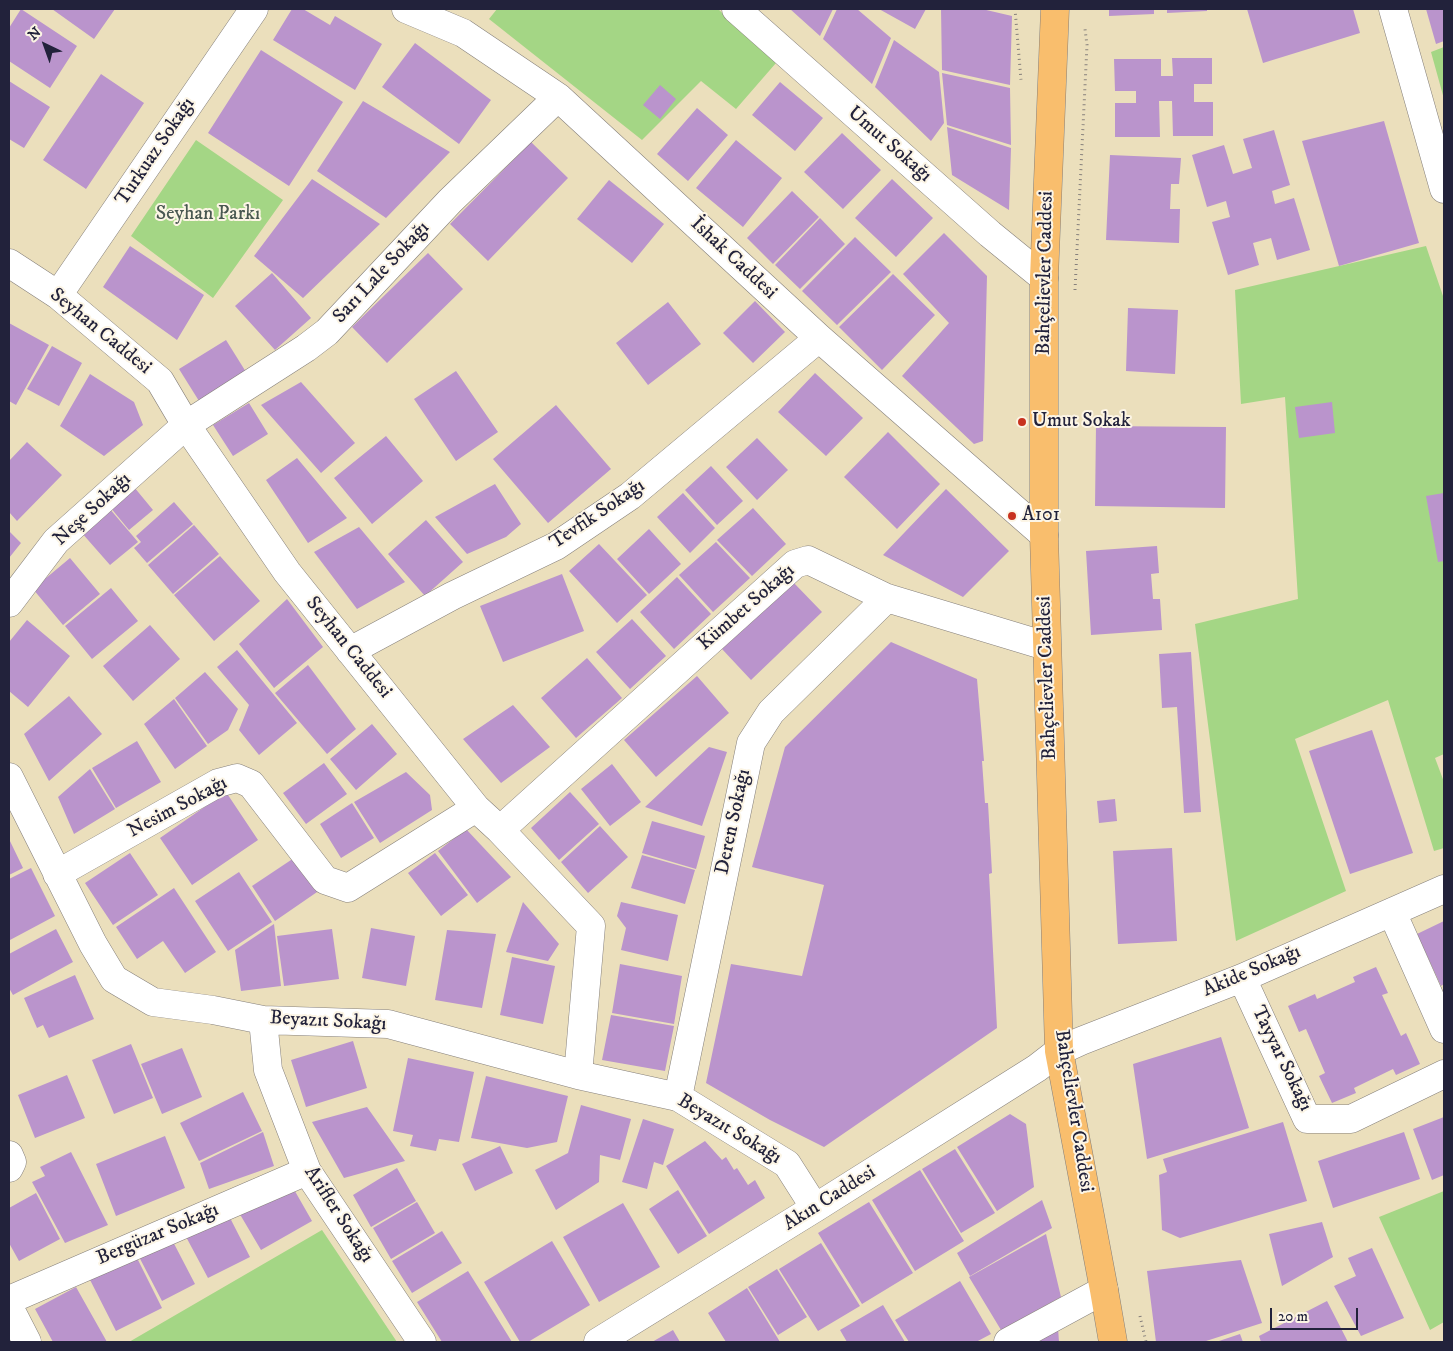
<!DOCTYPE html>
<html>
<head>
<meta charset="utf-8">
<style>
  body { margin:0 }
  #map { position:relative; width:1453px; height:1351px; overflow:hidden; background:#ebdfbc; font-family:"IM FELL DW Pica",serif }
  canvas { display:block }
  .frame { position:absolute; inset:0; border:10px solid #22223b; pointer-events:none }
  .north { position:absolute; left:20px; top:20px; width:50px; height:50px; -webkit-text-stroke:4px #fcf5e5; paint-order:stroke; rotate:318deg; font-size:14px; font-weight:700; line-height:20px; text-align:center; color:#22223b }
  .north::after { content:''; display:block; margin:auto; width:18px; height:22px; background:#22223b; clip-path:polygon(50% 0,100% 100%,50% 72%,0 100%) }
  .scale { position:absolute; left:1270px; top:1308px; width:88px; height:22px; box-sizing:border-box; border:2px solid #22223b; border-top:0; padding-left:6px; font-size:15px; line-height:18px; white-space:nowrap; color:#22223b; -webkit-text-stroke:4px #fcf5e5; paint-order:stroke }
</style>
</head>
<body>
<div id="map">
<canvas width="1453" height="1351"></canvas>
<div class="frame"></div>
<div class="north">N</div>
<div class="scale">20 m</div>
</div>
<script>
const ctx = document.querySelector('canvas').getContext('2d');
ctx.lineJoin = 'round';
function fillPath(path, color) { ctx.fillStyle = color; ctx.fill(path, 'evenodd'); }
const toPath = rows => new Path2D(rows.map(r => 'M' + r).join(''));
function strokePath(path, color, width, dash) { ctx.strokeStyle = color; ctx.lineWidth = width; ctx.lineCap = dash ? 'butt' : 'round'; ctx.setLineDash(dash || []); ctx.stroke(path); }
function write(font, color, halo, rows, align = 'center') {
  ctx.font = font + ' "IM FELL DW Pica",serif'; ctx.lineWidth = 4; ctx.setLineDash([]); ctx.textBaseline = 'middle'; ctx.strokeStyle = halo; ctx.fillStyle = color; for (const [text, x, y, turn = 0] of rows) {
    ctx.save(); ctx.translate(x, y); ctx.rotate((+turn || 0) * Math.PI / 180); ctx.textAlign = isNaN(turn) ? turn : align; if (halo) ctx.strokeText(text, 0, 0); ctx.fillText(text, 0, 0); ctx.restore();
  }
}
fillPath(toPath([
  [497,9,718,9,776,63,736,109,701,81,642,140,489,19],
  [1444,47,1444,99,1431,52],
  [196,140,283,200,213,298,131,236],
  [1426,246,1444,299,1444,754,1435,758,1444,782,1444,848,1434,851,1388,700,1295,739,1346,891,1236,941,1195,624,1298,599,1285,397,1241,404,1235,290],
  [1444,1191,1444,1322,1430,1330,1379,1217],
  [322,1230,397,1342,129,1342]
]), '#a4d685');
fillPath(toPath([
  [21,9,77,46,50,88,9,61,9,28],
  [52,9,115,9,94,39],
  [292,9,303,9,330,25,335,16,382,44,355,90,273,40],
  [790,9,833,9,820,36],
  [837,9,857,9,891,38,872,84,823,39],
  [879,9,926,9,915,29],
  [941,9,982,9,1012,16,1010,85,942,70],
  [1109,9,1154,9,1154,14,1109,16],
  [1167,9,1207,9,1207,11,1167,13],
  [1247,9,1353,9,1360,33,1263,63],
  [1426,9,1444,9,1444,41,1436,44],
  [894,40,939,72,944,123,931,141,875,87],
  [415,43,491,100,459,144,382,87],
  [261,50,343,102,289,186,208,133],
  [1172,58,1212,58,1212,84,1194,84,1194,102,1213,102,1213,136,1173,136,1172,101,1159,101,1160,137,1115,137,1115,103,1136,103,1136,91,1115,91,1114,59,1161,59,1161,76,1173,76],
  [942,73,1010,88,1011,145,947,125],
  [101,74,144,103,86,189,43,160],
  [9,81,50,107,24,148,9,139],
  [780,82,823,118,795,151,752,115],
  [660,85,676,99,660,119,643,105],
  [363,101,450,152,386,218,317,171],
  [697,108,728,135,688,181,657,154],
  [1384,121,1419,243,1339,266,1302,141],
  [947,127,1011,148,1009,210,952,175],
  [1274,130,1290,185,1272,191,1275,204,1294,198,1310,250,1277,260,1271,238,1253,243,1259,265,1228,275,1212,222,1230,217,1226,201,1207,207,1192,155,1224,145,1233,174,1252,168,1243,139],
  [842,133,881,170,843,209,804,172],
  [736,140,782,178,743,227,696,188],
  [531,142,568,178,488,261,450,224],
  [1110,155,1181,158,1179,184,1171,184,1170,209,1180,209,1179,243,1106,240],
  [312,179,380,224,303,298,254,256],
  [892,179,933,218,896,257,855,218],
  [609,180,664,224,632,263,577,219],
  [792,191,819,217,773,264,747,238],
  [820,218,845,244,800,289,775,265],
  [944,233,987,276,983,441,974,444,902,376,949,323,903,274],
  [855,237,891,272,837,325,802,291],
  [130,246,204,295,177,340,103,287],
  [428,253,463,289,387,363,352,327],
  [272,273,311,318,275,350,235,306],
  [893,274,935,315,882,370,839,327],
  [755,301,785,332,753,363,723,333],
  [668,302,701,344,648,385,616,343],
  [1128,308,1178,310,1175,374,1126,371],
  [9,323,49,345,16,405,9,401],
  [226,340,246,372,199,401,179,369],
  [52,346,82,363,59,406,27,389],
  [456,371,498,432,456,461,414,399],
  [815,373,863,418,826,456,778,412],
  [90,374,134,402,143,425,104,456,60,426],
  [301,382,355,443,321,473,261,405],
  [1332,402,1335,433,1299,438,1295,407],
  [249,403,268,434,233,456,213,425],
  [556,405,611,469,548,523,493,459],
  [1096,426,1226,427,1225,508,1095,506],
  [888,432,940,484,897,529,844,477],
  [386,436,423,481,372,524,334,478],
  [757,438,788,470,757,500,726,467],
  [27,442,62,475,17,521,9,512,9,461],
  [297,458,347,518,308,543,266,480],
  [711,466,743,501,717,525,685,490],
  [495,484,521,524,506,537,467,554,435,517],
  [134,487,153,510,129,530,110,507],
  [946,489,1009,551,963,597,883,555],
  [683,493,715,528,690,553,657,517],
  [1444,493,1444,561,1438,562,1426,496],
  [174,502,193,524,147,563,134,548,141,542,136,536],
  [109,508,138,542,110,565,81,532],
  [753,508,786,544,752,576,717,540],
  [426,520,463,562,425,596,388,554],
  [194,525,219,554,173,594,148,565],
  [359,527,405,582,357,609,314,552],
  [649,529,681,564,649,594,617,559],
  [9,531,21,543,9,558],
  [716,542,750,578,713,612,679,575],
  [599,544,647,595,617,623,569,571],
  [1157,546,1159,573,1151,574,1153,599,1160,599,1162,630,1091,635,1086,551],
  [220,556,260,601,214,641,174,595],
  [70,558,100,594,63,625,33,589],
  [562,574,584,631,503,662,480,606],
  [677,577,711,614,674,649,640,612],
  [793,582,822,612,751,680,722,649],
  [111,588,138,621,92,659,65,626],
  [287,599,323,647,274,688,239,644],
  [632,619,666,656,630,689,596,652],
  [27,620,70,656,28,707,9,691,9,642],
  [150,625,180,659,133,701,103,666],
  [891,642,977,679,984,761,982,761,985,803,988,803,992,873,989,874,997,1028,824,1147,770,1120,706,1083,731,964,802,976,824,885,752,867,785,747],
  [237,650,297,723,259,755,239,730,249,705,217,667],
  [1191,652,1201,812,1184,813,1177,707,1162,708,1159,654],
  [587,658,622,698,576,738,541,698],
  [308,665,356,729,327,754,275,693],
  [205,672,238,709,228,730,208,744,175,698],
  [697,676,729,713,656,777,624,740],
  [69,696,102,734,49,781,24,734],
  [174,699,207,746,175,769,144,724],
  [513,705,550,747,501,783,463,739],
  [372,724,397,754,356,790,330,759],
  [1372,730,1413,853,1350,874,1309,751],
  [137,741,161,782,116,808,92,768],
  [709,747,727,752,702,826,645,807],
  [324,763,347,794,306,824,283,793],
  [612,764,641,802,610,826,581,789],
  [90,769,115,809,74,834,58,797],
  [406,772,430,795,432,810,380,843,354,802],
  [226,792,258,840,192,885,160,838],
  [570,792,599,824,559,860,531,828],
  [1115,799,1117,821,1099,823,1097,801],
  [352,803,374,838,341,858,320,824],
  [652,821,705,836,696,869,642,853],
  [600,826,628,857,588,893,561,862],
  [466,829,511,877,477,903,438,851],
  [9,839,23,868,9,875],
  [1172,848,1177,941,1118,944,1113,851],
  [130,853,158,895,113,925,85,883],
  [435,853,468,895,441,916,408,873],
  [642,855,695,870,685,904,631,888],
  [297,856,320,890,275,921,252,886],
  [31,868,55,916,10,940,9,879],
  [239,872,272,922,228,951,195,901],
  [174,888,216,952,185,973,163,941,137,959,116,927],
  [523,902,559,944,548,961,506,952],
  [621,902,678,915,668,961,621,950,626,928,617,916],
  [1444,921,1444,984,1441,986,1417,934],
  [274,924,281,986,241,991,235,950],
  [371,928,415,936,406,986,362,978],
  [56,929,73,962,13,995,9,988,9,954],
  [332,929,339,979,284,986,277,936],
  [447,930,496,934,482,1008,435,1000],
  [512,957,555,966,543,1024,500,1015],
  [620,964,682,976,674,1024,612,1013],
  [1376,967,1388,993,1382,995,1401,1036,1406,1033,1420,1064,1396,1075,1393,1069,1354,1088,1356,1093,1332,1103,1319,1076,1325,1073,1306,1029,1299,1032,1288,1006,1315,994,1317,999,1355,982,1353,977],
  [75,975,94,1019,49,1038,43,1025,37,1028,24,998],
  [611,1015,674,1026,665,1071,602,1060],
  [1221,1037,1249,1128,1147,1159,1133,1064],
  [353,1041,367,1088,306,1107,291,1060],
  [131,1044,153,1098,114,1114,92,1060],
  [182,1048,202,1097,162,1114,141,1064],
  [408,1058,474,1072,459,1142,439,1139,436,1151,410,1146,413,1135,393,1131],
  [67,1075,85,1118,35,1138,18,1095],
  [486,1076,568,1096,557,1142,527,1148,471,1138],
  [243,1092,262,1131,199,1161,180,1123],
  [581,1105,631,1119,620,1160,600,1155,599,1182,556,1210,535,1170,568,1153],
  [367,1107,405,1161,344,1178,312,1122],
  [1010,1114,1026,1124,1034,1187,997,1211,957,1147],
  [1444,1117,1444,1175,1432,1180,1413,1129],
  [643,1119,674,1129,663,1165,654,1162,647,1189,622,1182],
  [1283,1122,1307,1201,1180,1238,1162,1230,1159,1175,1167,1172,1163,1159],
  [263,1132,274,1166,209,1189,200,1163],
  [1404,1132,1420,1179,1333,1208,1318,1161],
  [165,1136,185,1188,116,1216,96,1164],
  [705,1141,722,1160,726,1157,734,1170,737,1168,748,1185,755,1180,765,1198,709,1234,666,1166],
  [500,1146,513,1173,475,1191,462,1164],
  [955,1149,995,1213,961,1233,922,1169],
  [71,1152,108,1225,65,1243,32,1182,45,1176,40,1167],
  [397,1168,416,1201,371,1227,353,1195],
  [920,1170,964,1241,915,1271,872,1200],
  [292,1186,312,1221,261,1250,238,1211],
  [678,1190,707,1236,678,1254,649,1209],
  [36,1193,60,1239,19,1261,9,1243,9,1208],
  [1042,1200,1052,1228,970,1276,957,1253],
  [417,1202,435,1233,391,1259,373,1228],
  [869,1202,913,1273,862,1304,818,1233],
  [623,1203,660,1267,599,1302,563,1237],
  [227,1212,250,1257,208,1278,184,1233],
  [1322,1222,1333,1257,1282,1286,1269,1234],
  [442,1231,462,1263,412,1293,392,1261],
  [169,1234,195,1284,162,1301,136,1251],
  [1046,1234,1061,1297,1001,1330,969,1277],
  [552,1241,590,1305,528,1342,520,1342,484,1282],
  [821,1243,860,1306,818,1331,779,1269],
  [1372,1248,1404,1318,1361,1336,1334,1286,1356,1276,1348,1258],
  [134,1252,162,1308,116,1331,85,1270],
  [1241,1260,1262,1323,1203,1342,1156,1342,1147,1271],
  [777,1269,807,1317,778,1335,748,1287],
  [468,1271,478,1287,512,1342,442,1342,417,1302],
  [960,1281,991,1334,976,1342,909,1342,895,1320],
  [76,1287,107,1342,53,1342,35,1309],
  [747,1288,777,1337,780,1342,726,1342,708,1313],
  [1327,1301,1348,1342,1261,1342,1259,1336],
  [883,1305,905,1342,847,1342,840,1330],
  [1058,1328,1059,1342,1030,1342],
  [673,1330,680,1342,652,1342],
  [1240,1334,1243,1342,1216,1342]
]), '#ba94cc');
const minor = toPath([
  [406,9,463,33,558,97,819,338,1044,535],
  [736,9,990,234,1044,278],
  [1393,9,1444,189],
  [9,263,58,295,160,381,186,425,287,572,476,808,500,830,591,926,578,1075],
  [58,295,254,9],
  [9,603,56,541,186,425,306,348,327,332,450,201,558,97],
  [350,651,452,596,556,546,630,496,819,338],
  [9,777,93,944,114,979,153,1002,213,1010,263,1020,388,1024,578,1075,678,1097,787,1164,815,1208],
  [500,830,795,564,808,560,887,598,1046,646],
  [57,874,218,783,237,778,251,784,325,880,348,888,476,808],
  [1392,912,1444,1029],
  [1242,978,1307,1119,1351,1119,1444,1074],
  [263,1020,268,1070,307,1171,422,1342],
  [678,1097,751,743,771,712,887,598],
  [9,1155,12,1162,9,1168],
  [9,1300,307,1171],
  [9,1307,27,1342],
  [598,1342,815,1208,1037,1068,1059,1051,1081,1041,1242,978,1444,889],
  [1008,1342,1104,1290]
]);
const major = toPath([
  [1055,9,1044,278,1044,535,1059,1051,1104,1290,1113,1342]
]);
strokePath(minor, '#86807c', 29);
strokePath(major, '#86807c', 29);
strokePath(toPath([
  [1015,9,1021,80],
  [1075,290,1087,45,1085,29],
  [1140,1316,1146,1342]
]), '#86807c', 3, [1, 4]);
strokePath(minor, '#fff', 28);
strokePath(major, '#f9be6d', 28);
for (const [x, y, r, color] of [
  [1022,422,5,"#c8321e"],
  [1012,516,5,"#c8321e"]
]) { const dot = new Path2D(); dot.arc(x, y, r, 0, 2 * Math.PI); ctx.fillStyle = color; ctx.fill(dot); strokePath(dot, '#fcf5e5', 2); }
write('20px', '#22223b', '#fcf5e5', [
  ["Umut Sokağı",889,145,41],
  ["Turkuaz Sokağı",156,152,-56],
  ["İshak Caddesi",733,259,43],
  ["Sarı Lale Sokağı",382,273,-47],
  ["Bahçelievler Caddesi",1046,273,-89],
  ["Seyhan Caddesi",100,332,39],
  ["Neşe Sokağı",93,510,-43],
  ["Tevfik Sokağı",598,515,-34],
  ["Kümbet Sokağı",747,608,-41],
  ["Seyhan Caddesi",348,648,51],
  ["Bahçelievler Caddesi",1048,678,-92],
  ["Nesim Sokağı",178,808,-28],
  ["Deren Sokağı",734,822,-78],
  ["Akide Sokağı",1252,972,-23],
  ["Beyazıt Sokağı",328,1022,3],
  ["Tayyar Sokağı",1281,1059,64],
  ["Bahçelievler Caddesi",1073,1111,81],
  ["Beyazıt Sokağı",729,1130,31],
  ["Akın Caddesi",830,1199,-32],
  ["Arifler Sokağı",338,1215,57],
  ["Bergüzar Sokağı",158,1235,-23]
]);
write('20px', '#495851', '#fcf5e5', [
  ["Seyhan Parkı",208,215]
]);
write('20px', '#22223b', '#fcf5e5', [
  ["Umut Sokak",1032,422],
  ["A101",1022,516]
], 'left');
</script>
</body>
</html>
